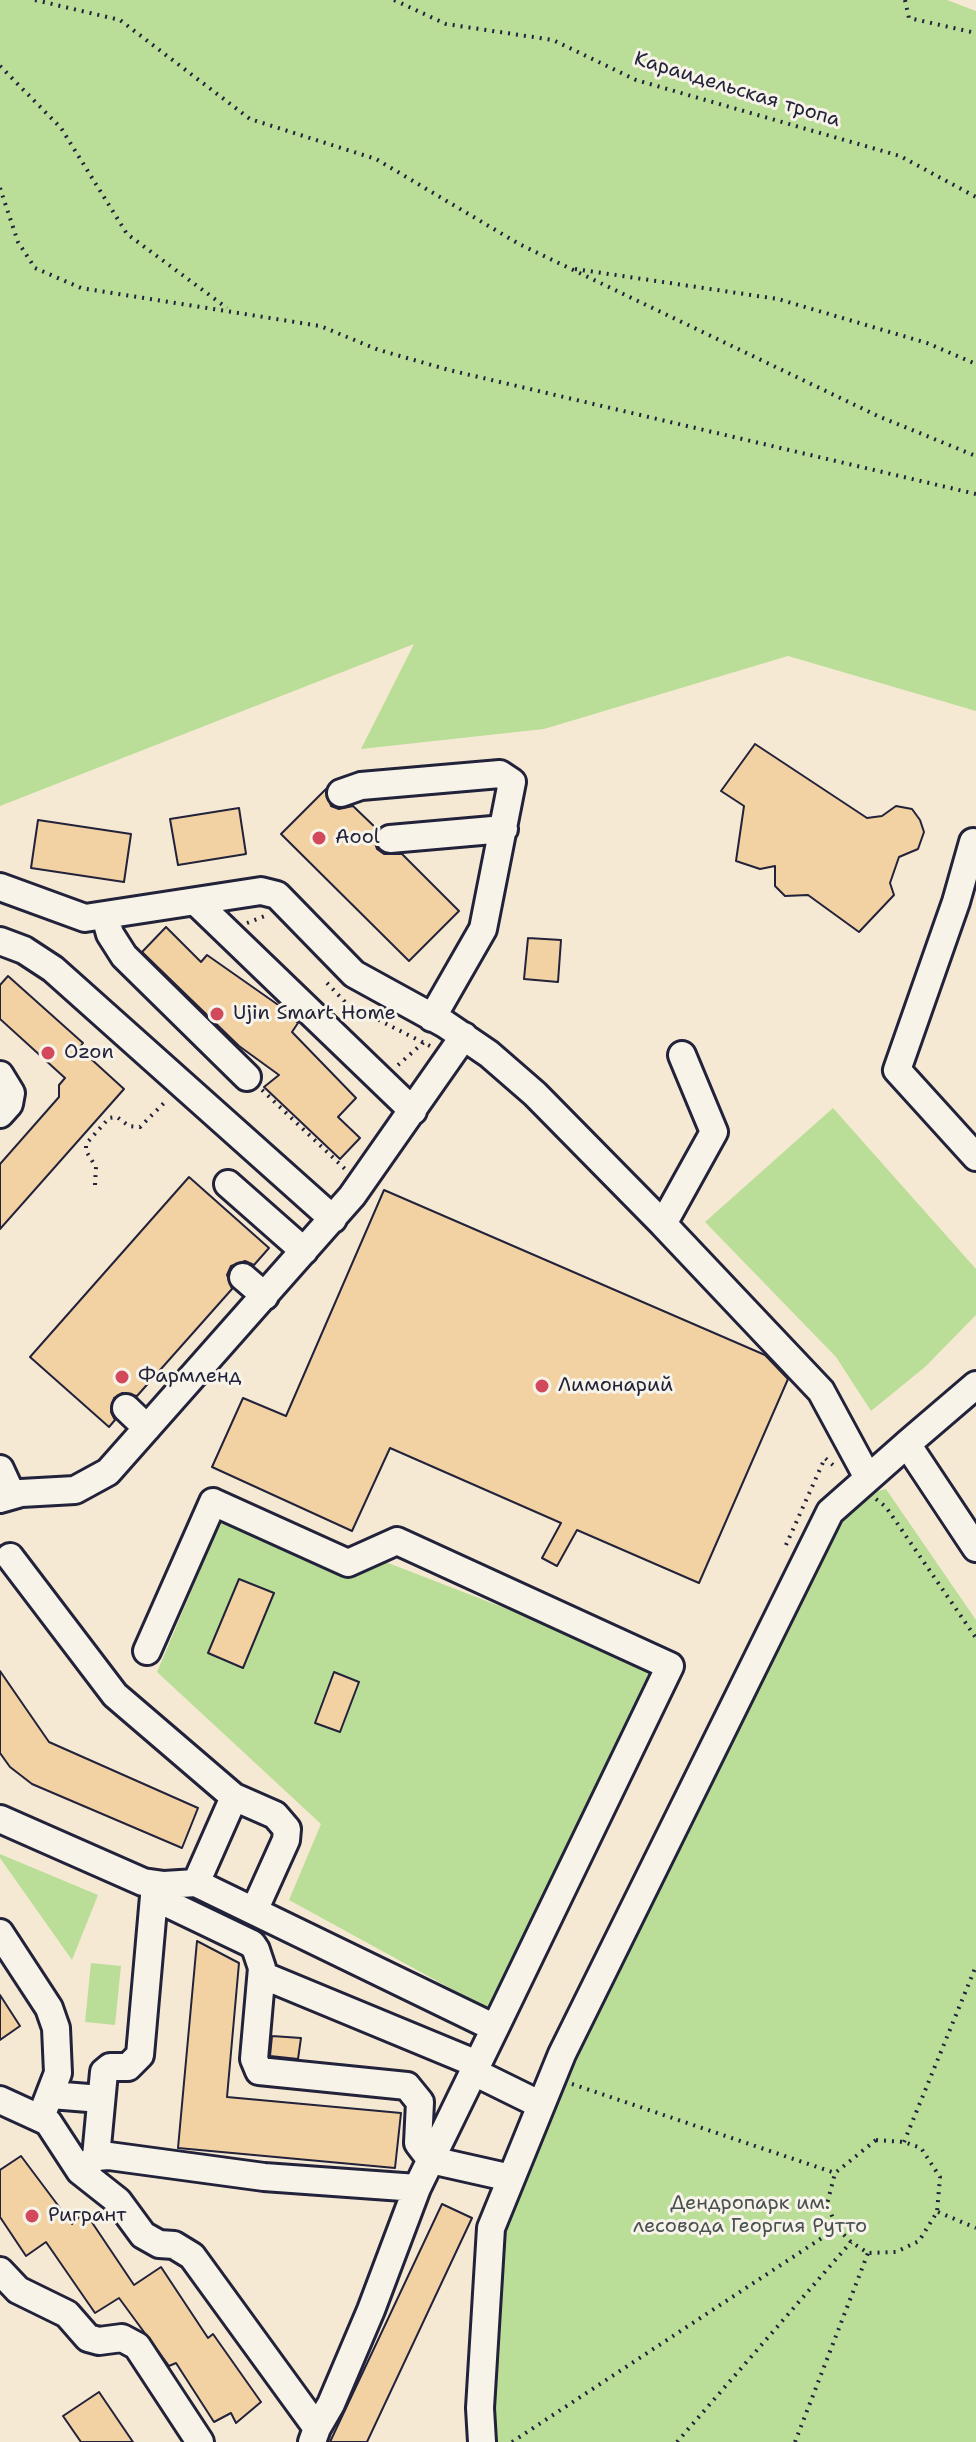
<!DOCTYPE html>
<html>
<head>
<meta charset="utf-8">
<style>
  body { margin:0 }
  canvas { display:block; background:#f6e9d3 }
</style>
</head>
<body>
<canvas width="976" height="2442"></canvas>
<script>
const ctx = document.querySelector('canvas').getContext('2d');
ctx.lineJoin = 'round';
function fillPath(path, color) { ctx.fillStyle = color; ctx.fill(path, 'evenodd'); }
const toPath = rows => new Path2D(rows.map(r => 'M' + r).join(''));
function strokePath(path, color, width, dash) { ctx.strokeStyle = color; ctx.lineWidth = width; ctx.lineCap = dash ? 'butt' : 'round'; ctx.setLineDash(dash || []); ctx.stroke(path); }
function write(font, color, halo, rows, align = 'center') {
  ctx.font = font + ' "Shantell Sans",sans-serif'; ctx.lineWidth = 6; ctx.setLineDash([]); ctx.textBaseline = 'middle'; ctx.strokeStyle = halo; ctx.fillStyle = color; for (const [text, x, y, turn = 0] of rows) {
    ctx.save(); ctx.translate(x, y); ctx.rotate((+turn || 0) * Math.PI / 180); ctx.textAlign = isNaN(turn) ? turn : align; if (halo) ctx.strokeText(text, 0, 0); ctx.fillText(text, 0, 0); ctx.restore();
  }
}
fillPath(toPath([
  [0,0,947,0,976,11,976,711,788,656,544,729,361,749,414,644,0,806],
  [833,1108,976,1269,976,1315,925,1367,871,1411,836,1357,705,1222],
  [886,1489,976,1620,976,2442,490,2442,499,2227,571,2058,845,1499],
  [221,1521,352,1569,383,1561,660,1668,499,2015,289,1900,321,1824,157,1672],
  [0,1854,98,1895,72,1960,0,1858],
  [91,1963,121,1966,115,2025,85,2022]
]), '#bade98');
const building = toPath([
  [755,744,867,818,882,816,896,806,912,809,920,820,924,832,918,849,899,857,890,883,894,895,859,932,808,895,785,896,775,886,775,866,760,869,736,861,744,806,721,791,755,744],
  [326,789,331,806,339,809,353,806,378,830,374,840,377,849,384,854,402,854,459,911,409,961,281,834,326,789],
  [239,808,246,854,178,865,170,819,239,808],
  [38,820,131,834,124,882,31,868,38,820],
  [166,927,201,962,207,955,284,1009,298,1023,292,1032,356,1098,338,1117,360,1138,340,1159,264,1087,279,1075,239,1046,142,952,166,927],
  [528,938,561,940,558,982,524,979,528,938],
  [8,976,83,1043,79,1048,124,1089,0,1229,0,1164,59,1097,59,1085,65,1078,0,1019,0,985,8,976],
  [189,1177,269,1248,254,1265,245,1261,231,1266,227,1275,232,1289,137,1396,122,1393,114,1398,111,1412,115,1420,109,1427,30,1357,189,1177],
  [384,1190,765,1355,788,1379,699,1583,577,1530,557,1566,542,1558,561,1523,390,1448,352,1531,212,1467,243,1398,286,1416,384,1190],
  [239,1579,274,1593,243,1668,208,1653,239,1579],
  [0,1671,49,1742,198,1808,182,1848,32,1784,10,1767,0,1753,0,1671],
  [334,1672,359,1682,340,1732,315,1723,334,1672],
  [197,1941,239,1963,227,2097,401,2113,395,2168,178,2148,197,1941],
  [0,1995,20,2026,0,2040,0,1995],
  [272,2036,301,2038,298,2059,270,2056,272,2036],
  [21,2156,72,2224,85,2212,134,2285,161,2267,208,2338,213,2334,261,2402,236,2423,231,2413,214,2422,176,2363,169,2366,119,2298,95,2313,46,2242,26,2256,0,2217,0,2170,21,2156],
  [442,2204,472,2218,367,2442,330,2442,442,2204],
  [99,2392,133,2442,81,2442,63,2416,99,2392]
]);
fillPath(building, '#f2d1a3');
strokePath(building, '#22223b', 2);
const minor = toPath([
  [341,793,361,786,500,774,512,782,483,929,432,1018],
  [390,839,504,829],
  [973,842,956,902,897,1070,976,1157],
  [0,887,85,918,261,891,277,895,354,974,445,1024,489,1054,535,1094,663,1224],
  [196,902,413,1111],
  [105,916,110,934,124,956,247,1077],
  [0,941,24,950,53,969,333,1219],
  [682,1055,714,1132,663,1224,821,1391,867,1476],
  [0,1075,11,1093,9,1104,0,1114],
  [228,1184,304,1251],
  [243,1277,265,1296],
  [126,1408,147,1428],
  [907,1444,976,1385],
  [0,1469,12,1495],
  [0,1499,21,1493,75,1490,108,1472,352,1196,464,1036],
  [10,1557,115,1695,234,1797,196,1883],
  [147,1651,213,1502,348,1563,397,1541,670,1666,495,2028],
  [234,1797,275,1815,287,1829,286,1840,254,1911],
  [0,1819,143,1882,164,1885,196,1883,495,2028,417,2188],
  [154,1897,252,1944,256,1950,262,1968,254,2059,259,2071,407,2086,420,2102,418,2143,431,2160,511,2178],
  [0,1933,49,2008,56,2028,58,2073,41,2117],
  [262,1975,477,2064],
  [474,2072,541,2105],
  [51,2095,101,2099],
  [0,2100,48,2122,80,2171,118,2201,143,2235,159,2244,174,2245,192,2256,317,2428,312,2442],
  [96,2157,104,2072,110,2067,128,2067,140,2055,155,1885],
  [80,2171,96,2157,109,2156,264,2177,417,2188,371,2310,331,2404,317,2428],
  [0,2271,18,2290,67,2314,88,2338,99,2341,122,2338,137,2346,200,2442],
  [482,2442,480,2408,491,2228,562,2054,830,1512,907,1444,976,1548]
]);
strokePath(minor, '#22223b', 32);
strokePath(toPath([
  [35,0,120,20,250,119,376,159,519,244,880,417,976,456],
  [394,0,446,24,553,40,636,80,900,156,976,197],
  [905,0,909,18,976,33],
  [0,66,61,128,127,234,227,308],
  [0,188,18,242,35,268,81,288,320,326,379,350,449,370,976,494],
  [575,269,778,299,927,343,976,364],
  [247,923,265,916],
  [327,983,347,1004,430,1046],
  [398,1065,424,1042],
  [262,1090,345,1169],
  [95,1185,96,1167,86,1151,86,1144,109,1118,117,1117,129,1126,140,1127,167,1100],
  [876,1499,886,1507,976,1638],
  [786,1545,825,1458,834,1466],
  [572,2084,835,2173],
  [876,2140,904,2142,921,2148,940,2177,937,2212,919,2241,896,2252,868,2253,851,2242,837,2228,827,2204,835,2173,876,2140],
  [904,2142,976,1966],
  [938,2212,976,2228],
  [512,2442,837,2228],
  [677,2442,851,2242],
  [795,2442,868,2253]
]), '#22223b', 4, [2, 6]);
strokePath(minor, '#f7f3e8', 26);
for (const [x, y, r, color] of [
  [319,838,8,"#d1495b"],
  [217,1014,8,"#d1495b"],
  [48,1053,8,"#d1495b"],
  [122,1377,8,"#d1495b"],
  [542,1386,8,"#d1495b"],
  [32,2216,8,"#d1495b"]
]) { const dot = new Path2D(); dot.arc(x, y, r, 0, 2 * Math.PI); ctx.fillStyle = color; ctx.fill(dot); strokePath(dot, '#f7f3e8', 3); }
write('20px', '#22223b', '#f7f3e8', [
  ["Караидельская тропа",737,90,17]
]);
write('20px', '#22223b', '#f7f3e8', [
  ["Aool",335,838],
  ["Ujin Smart Home",233,1014],
  ["Ozon",64,1053],
  ["Фармленд",138,1377],
  ["Лимонарий",558,1386],
  ["Ригрант",48,2216]
], 'left');
write('20px', '#485152', '#f7f3e8', [
  ["Дендропарк им.",750,2204],
  ["лесовода Георгия Рутто",750,2227]
]);
</script>
</body>
</html>
